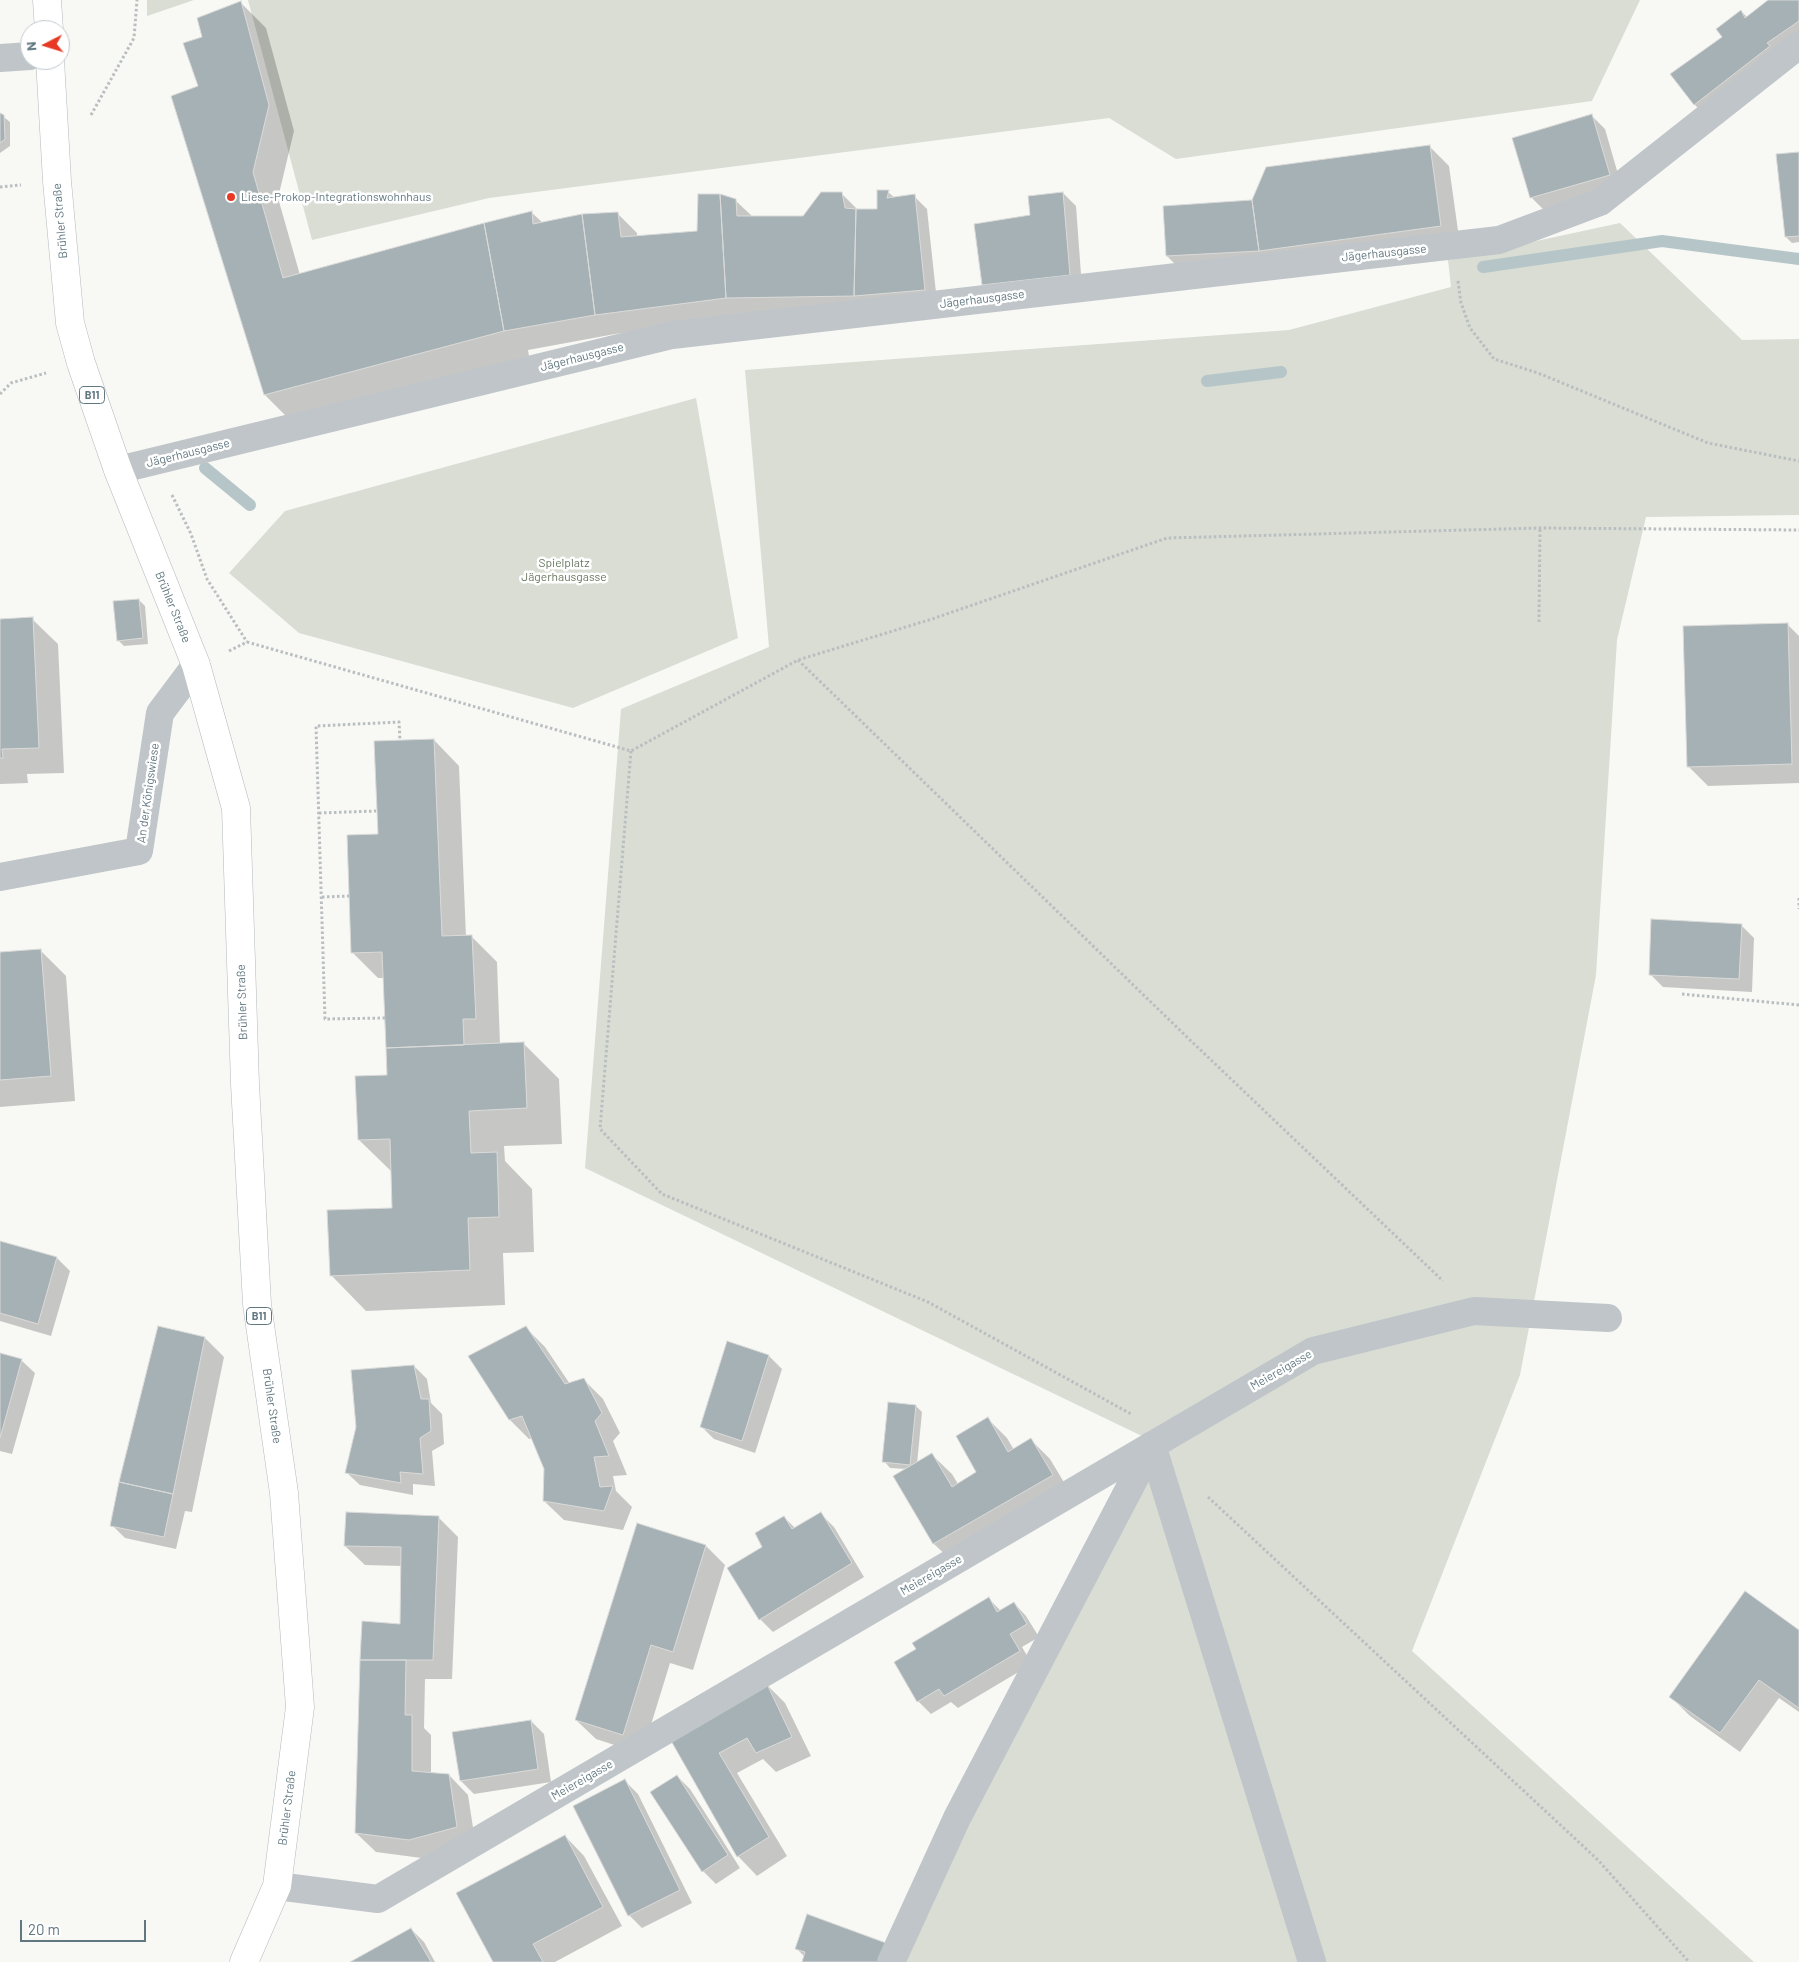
<!DOCTYPE html>
<html>
<head>
<meta charset="utf-8">
<style>
  body { margin:0 }
  #map { position:relative; width:1799px; height:1962px; overflow:hidden; background:#f8f8f5; font-family:Barlow,sans-serif }
  canvas { display:block }
  .north { position:absolute; left:20px; top:20px; width:50px; height:50px; box-sizing:border-box; background:#fff; border:1px solid #c0c9cd; border-radius:50%; rotate:265deg; font-size:14px; font-weight:700; line-height:20px; text-align:center; color:#627881 }
  .north::after { content:''; display:block; margin:auto; width:18px; height:22px; background:#e83925; clip-path:polygon(50% 0,100% 100%,50% 72%,0 100%) }
  .scale { position:absolute; left:20px; top:1920px; width:126px; height:22px; box-sizing:border-box; border:2px solid #627881; border-top:0; padding-left:6px; font-size:15px; line-height:18px; white-space:nowrap; color:#627881; -webkit-text-stroke:4px #fff; paint-order:stroke }
</style>
</head>
<body>
<div id="map">
<canvas width="1799" height="1962"></canvas>
<div class="north">N</div>
<div class="scale">20 m</div>
</div>
<script>
const ctx = document.querySelector('canvas').getContext('2d');
ctx.lineJoin = 'round';
function fillPath(path, color) { ctx.fillStyle = color; ctx.fill(path, 'evenodd'); }
const toPath = rows => new Path2D(rows.map(r => 'M' + r).join(''));
function strokePath(path, color, width, dash) { ctx.strokeStyle = color; ctx.lineWidth = width; ctx.lineCap = dash ? 'butt' : 'round'; ctx.setLineDash(dash || []); ctx.stroke(path); }
function write(font, color, halo, rows, align = 'center') {
  ctx.font = font + ' Barlow,sans-serif'; ctx.lineWidth = 5; ctx.setLineDash([]); ctx.textBaseline = 'middle'; ctx.strokeStyle = halo; ctx.fillStyle = color; for (const [text, x, y, turn = 0] of rows) {
    ctx.save(); ctx.translate(x, y); ctx.rotate((+turn || 0) * Math.PI / 180); ctx.textAlign = isNaN(turn) ? turn : align; if (halo) ctx.strokeText(text, 0, 0); ctx.fillText(text, 0, 0); ctx.restore();
  }
}
fillPath(toPath([
  [147,0,194,0,147,16],
  [248,0,1640,0,1592,101,1176,159,1109,118,489,198,312,240],
  [1620,223,1742,340,1799,339,1799,515,1646,517,1617,640,1596,975,1520,1375,1412,1651,1754,1962,901,1962,1144,1437,585,1168,621,709,769,647,745,370,1289,330,1451,287,1448,260],
  [696,398,738,638,573,708,299,633,229,573,285,511]
]), '#d9ddd4');
fillPath(toPath([
  [1770,0,1799,0,1799,53,1714,124,1695,105,1672,74,1724,37,1741,11,1748,18],
  [240,2,266,28,294,131,278,198,300,275,531,212,543,223,618,214,637,233,637,237,698,232,735,200,753,217,804,218,841,193,859,211,878,210,888,192,895,198,914,196,927,209,937,302,746,317,615,334,528,350,529,356,290,420,265,395,200,87,203,38],
  [0,114,10,122,10,146,0,153],
  [1592,116,1605,129,1622,188,1544,210,1531,197],
  [1429,146,1449,166,1460,245,1180,269,1167,256],
  [1799,153,1799,242,1792,243,1786,237],
  [1063,193,1076,206,1082,288,996,297,983,284,1031,216],
  [139,600,145,606,148,644,124,646,118,640],
  [32,619,58,644,64,773,27,774,28,783,0,784,0,620],
  [1787,624,1799,636,1799,783,1708,786,1689,767],
  [434,740,459,766,466,937,471,936,497,962,500,1045,524,1044,559,1079,562,1144,504,1146,505,1161,532,1189,534,1252,503,1253,505,1305,366,1311,331,1275,393,1209,392,1172,359,1140,389,1076,384,978,378,978,353,953,379,835],
  [1741,925,1754,938,1752,992,1663,987,1650,974],
  [40,950,66,976,75,1101,0,1107,0,954],
  [0,1242,57,1258,70,1271,51,1336,0,1321],
  [526,1328,545,1347,570,1384,584,1380,603,1399,620,1433,613,1441,627,1475,613,1476,616,1491,632,1507,623,1530,564,1520,544,1501,545,1469,533,1438,529,1439,510,1420],
  [205,1338,224,1357,192,1512,185,1511,176,1549,125,1538,112,1525],
  [727,1343,769,1356,782,1369,755,1453,714,1439,701,1426],
  [0,1354,22,1361,35,1373,12,1454,0,1451],
  [414,1366,427,1379,431,1403,442,1414,444,1444,432,1451,435,1486,413,1484,413,1495,360,1485,347,1473],
  [916,1406,922,1412,917,1464,932,1455,952,1474,958,1484,978,1473,988,1419,1007,1438,1014,1450,1031,1440,1050,1459,1071,1494,954,1563,934,1544,895,1476,907,1469,890,1468,884,1461],
  [821,1514,834,1527,864,1577,773,1632,760,1619,764,1548,784,1517,796,1529],
  [438,1517,458,1537,452,1679,425,1679,424,1728,431,1735,431,1774,449,1775,468,1795,476,1847,429,1859,376,1852,356,1833,401,1625,402,1566,365,1565,345,1546],
  [706,1546,725,1565,693,1670,670,1663,642,1754,596,1739,576,1720],
  [989,1599,1001,1611,1014,1603,1026,1616,1039,1637,1022,1647,1032,1664,958,1708,951,1702,931,1714,918,1701,918,1650],
  [1799,1631,1799,1712,1779,1698,1740,1752,1690,1716,1671,1697],
  [765,1683,785,1703,811,1756,776,1772,763,1759,737,1773,787,1856,757,1876,738,1856,672,1739],
  [531,1721,544,1734,551,1782,474,1794,461,1781],
  [677,1776,690,1789,740,1868,716,1884,703,1871],
  [625,1781,638,1794,692,1903,642,1928,629,1915],
  [565,1836,584,1856,622,1926,555,1962,494,1962],
  [411,1929,424,1942,435,1962,353,1962],
  [796,1948,896,1962,803,1962,805,1957]
]), '#0003');
strokePath(toPath([
  [1483,267,1662,241,1799,259],
  [1207,381,1281,372],
  [205,468,250,505]
]), '#b6c6c8', 12);
const building = toPath([
  [1768,0,1799,0,1799,21,1767,43,1770,46,1694,105,1670,74,1722,37,1716,29,1741,10,1745,18,1768,0],
  [241,1,269,105,253,172,283,278,484,223,504,331,264,395,171,96,198,86,183,43,202,37,197,18,241,1],
  [0,113,4,115,5,139,0,143,0,113],
  [1592,114,1610,175,1530,198,1512,138,1592,114],
  [1430,145,1441,226,1259,251,1252,200,1266,167,1430,145],
  [1799,152,1799,236,1785,237,1776,154,1799,152],
  [877,190,889,190,887,198,915,194,925,290,854,296,856,209,877,209,877,190],
  [821,192,842,192,845,208,856,209,854,296,726,298,720,194,736,199,737,216,803,216,821,192],
  [1063,192,1070,275,982,285,974,224,1030,215,1028,196,1063,192],
  [698,194,720,194,726,298,595,315,582,214,618,212,621,237,697,231,698,194],
  [1252,200,1259,251,1166,256,1163,206,1252,200],
  [532,211,533,224,582,214,595,315,504,331,484,223,532,211],
  [139,599,143,638,117,641,113,601,139,599],
  [33,617,39,748,2,749,3,758,0,758,0,619,33,617],
  [1788,623,1792,764,1687,767,1683,626,1788,623],
  [434,739,442,936,472,935,476,1019,463,1019,464,1045,386,1048,382,952,351,953,347,835,378,834,374,741,434,739],
  [1651,919,1742,924,1739,979,1649,975,1651,919],
  [41,949,51,1076,0,1080,0,952,41,949],
  [524,1042,527,1108,469,1111,471,1153,497,1152,499,1217,468,1218,470,1270,330,1276,327,1210,392,1208,390,1139,358,1140,355,1076,387,1075,386,1048,524,1042],
  [0,1241,57,1257,38,1324,0,1313,0,1241],
  [158,1326,205,1337,173,1494,119,1482,158,1326],
  [526,1326,565,1384,584,1378,602,1413,595,1421,609,1456,594,1457,600,1487,613,1486,604,1511,543,1501,544,1469,522,1416,509,1420,468,1356,526,1326],
  [727,1341,769,1355,742,1441,700,1427,727,1341],
  [0,1353,22,1359,0,1438,0,1353],
  [414,1365,421,1399,429,1399,431,1431,420,1438,423,1474,400,1472,401,1483,345,1473,356,1427,351,1370,414,1365],
  [888,1402,916,1405,910,1465,882,1462,888,1402],
  [988,1417,1008,1452,1031,1438,1053,1475,933,1544,893,1476,932,1453,952,1487,976,1472,956,1436,988,1417],
  [119,1482,173,1494,164,1537,110,1526,119,1482],
  [346,1512,439,1516,433,1660,360,1660,362,1621,400,1624,401,1547,344,1546,346,1512],
  [821,1512,852,1563,759,1620,727,1568,762,1547,755,1533,784,1516,792,1529,821,1512],
  [637,1523,706,1545,673,1652,651,1645,623,1735,575,1720,637,1523],
  [1745,1591,1799,1630,1799,1708,1759,1680,1720,1733,1669,1697,1745,1591],
  [989,1597,997,1612,1014,1602,1027,1624,1010,1634,1020,1651,944,1696,939,1689,917,1702,894,1662,916,1649,912,1643,989,1597],
  [360,1660,406,1660,405,1715,412,1715,412,1771,449,1774,457,1827,409,1840,355,1833,360,1660],
  [766,1682,792,1737,756,1753,747,1738,719,1753,769,1837,737,1857,670,1739,766,1682],
  [531,1720,538,1769,460,1781,452,1732,531,1720],
  [677,1775,728,1855,702,1872,650,1792,677,1775],
  [625,1779,680,1890,628,1916,573,1806,625,1779],
  [565,1835,603,1907,533,1944,543,1962,493,1962,456,1893,565,1835],
  [807,1914,886,1943,879,1962,802,1962,805,1952,795,1949,807,1914],
  [411,1928,431,1962,350,1962,411,1928]
]);
fillPath(building, '#a5b1b5');
strokePath(building, '#dadad8', 1);
const major = toPath([
  [47,0,49,30],
  [50,60,57,181,70,323,81,363,118,470,196,665,236,808,245,1084,257,1304,284,1493,300,1707,277,1886,244,1962]
]);
strokePath(major, '#b2b9bc', 29);
strokePath(toPath([
  [91,115,134,38,137,0],
  [0,187,21,185],
  [1458,281,1461,303,1470,328,1494,359,1538,373,1708,443,1799,461],
  [0,394,11,383,46,373],
  [172,495,191,534,207,579,247,642],
  [1539,622,1540,528],
  [229,651,247,642,631,751,798,660,932,619,1167,538,1540,528,1799,530],
  [798,660,1189,1039,1443,1281],
  [631,751,600,1129,662,1194,928,1302,1131,1414],
  [319,813,376,811],
  [322,897,349,896],
  [1799,898,1799,909],
  [1682,994,1799,1005],
  [385,1018,325,1019,316,726,399,722,400,741],
  [1208,1497,1598,1860,1689,1962]
]), '#b9bec0', 3, [2.5, 2.5]);
strokePath(toPath([
  [0,58,30,56],
  [118,470,672,335,1499,240,1600,202,1799,45],
  [0,877,139,851,160,713,196,665],
  [1152,1445,1312,1962],
  [277,1886,378,1899,1313,1351,1474,1311,1608,1318],
  [891,1962,957,1818,1152,1445]
]), '#bfc5c8', 28);
strokePath(major, '#fff', 28);
for (const [x, y, r, color] of [
  [231,197,5,"#e83925"]
]) { const dot = new Path2D(); dot.arc(x, y, r, 0, 2 * Math.PI); ctx.fillStyle = color; ctx.fill(dot); strokePath(dot, '#fff', 2); }
for (const [x, y, w] of [
  [92,395,25],
  [259,1316,25]
]) { const box = new Path2D(); box.roundRect(x - w / 2, y - 8.5, w, 17, 4); ctx.fillStyle = '#fff'; ctx.fill(box); strokePath(box, '#627881', 1); }
write('bold 11px', '#627881', null, [
  ["B11",92,395],
  ["B11",259,1316]
]);
write('12px', '#627881', '#fff', [
  ["Liese-Prokop-Integrationswohnhaus",241,197]
], 'left');
write('12px', '#627881', '#fff', [
  ["Brühler Straße",60,221,-95],
  ["Jägerhausgasse",1384,253,-6],
  ["Jägerhausgasse",982,299,-7],
  ["Jägerhausgasse",582,357,-14],
  ["Jägerhausgasse",188,453,-14],
  ["Brühler Straße",173,607,68],
  ["An der Königswiese",148,793,-82],
  ["Brühler Straße",242,1002,-92],
  ["Meiereigasse",1281,1370,-30],
  ["Brühler Straße",272,1406,82],
  ["Meiereigasse",931,1575,-30],
  ["Meiereigasse",582,1780,-30],
  ["Brühler Straße",287,1808,-83]
]);
write('12px', '#697961', '#fff', [
  ["Spielplatz",564,563],
  ["Jägerhausgasse",564,577]
]);
</script>
</body>
</html>
